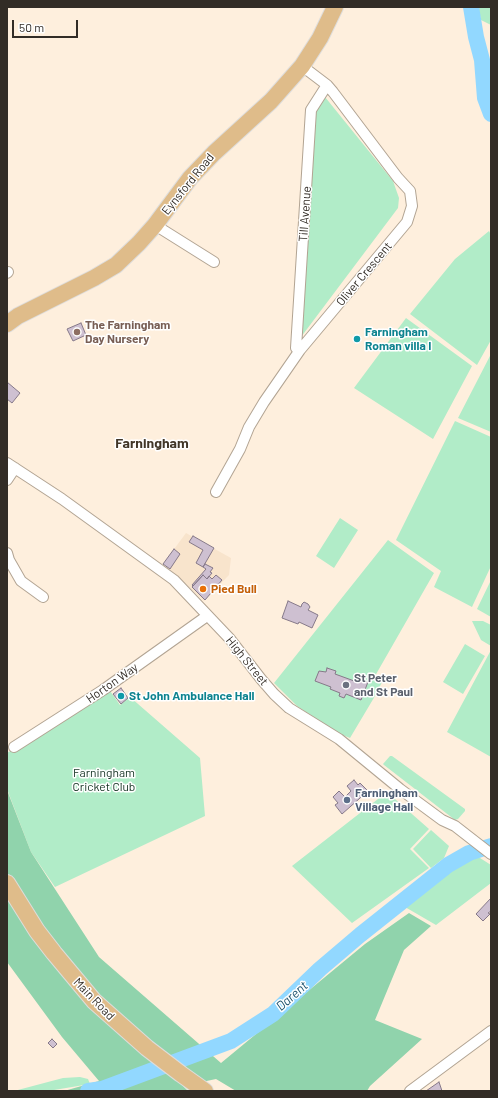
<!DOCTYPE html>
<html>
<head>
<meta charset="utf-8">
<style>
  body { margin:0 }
  #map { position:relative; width:498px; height:1098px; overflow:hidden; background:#feefdd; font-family:Barlow,sans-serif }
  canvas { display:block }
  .frame { position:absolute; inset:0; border:8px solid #322c26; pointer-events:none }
  .scale { position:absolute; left:12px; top:20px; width:66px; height:18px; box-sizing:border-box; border:2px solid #322c26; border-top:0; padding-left:5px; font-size:12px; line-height:14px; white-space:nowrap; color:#322c26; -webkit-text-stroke:3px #fff; paint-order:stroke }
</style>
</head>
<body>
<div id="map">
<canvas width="498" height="1098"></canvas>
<div class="frame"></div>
<div class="scale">50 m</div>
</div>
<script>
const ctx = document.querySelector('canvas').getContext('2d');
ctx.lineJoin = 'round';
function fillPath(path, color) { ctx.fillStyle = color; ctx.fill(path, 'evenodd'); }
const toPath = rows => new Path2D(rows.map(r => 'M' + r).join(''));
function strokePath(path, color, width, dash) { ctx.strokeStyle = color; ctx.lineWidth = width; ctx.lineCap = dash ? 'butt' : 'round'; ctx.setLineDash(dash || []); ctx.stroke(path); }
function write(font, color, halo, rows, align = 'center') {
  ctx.font = font + ' Barlow,sans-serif'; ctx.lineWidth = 3; ctx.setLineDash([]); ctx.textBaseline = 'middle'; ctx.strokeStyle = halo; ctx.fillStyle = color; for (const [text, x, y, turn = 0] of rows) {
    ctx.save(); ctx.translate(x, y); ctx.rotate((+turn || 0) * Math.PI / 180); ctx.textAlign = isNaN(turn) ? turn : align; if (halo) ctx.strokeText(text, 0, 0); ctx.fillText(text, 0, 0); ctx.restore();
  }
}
fillPath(toPath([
  [186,533,231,558,229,575,204,601,186,584,163,564]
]), '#f8e4cc');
fillPath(toPath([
  [478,7,491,7,491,25,481,20],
  [325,97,393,181,399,198,398,208,298,341,313,110],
  [489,231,491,235,491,340,477,365,410,314,455,259],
  [406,318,472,366,433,439,354,388],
  [491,354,491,432,458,418],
  [455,421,491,437,491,566,472,607,434,587,441,571,396,540],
  [340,518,358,530,334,568,316,556],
  [388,540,434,573,375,676,382,682,375,696,350,738,340,734,297,706,274,683],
  [491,580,491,617,477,609],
  [472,621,483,621,491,625,491,646,481,640],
  [465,644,485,656,463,694,443,682],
  [491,650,491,757,447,732],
  [108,688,120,705,130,697,200,758,205,816,55,887,31,852,7,789,7,753],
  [390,756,392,756,465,809,465,811,458,819,455,820,384,765,383,764],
  [387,792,429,829,410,849,429,868,352,923,292,866],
  [431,830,449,846,444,858,431,868,413,849],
  [473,858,480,858,491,865,491,883,436,925,405,907,448,871],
  [80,1077,88,1079,90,1084,48,1091,14,1091,63,1078]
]), '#b1ecc8');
fillPath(toPath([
  [7,790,31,852,99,957,221,1063,365,944,409,913,431,926,404,950,375,1020,422,1039,370,1086,367,1091,236,1091,216,1079,183,1086,188,1091,64,1091,99,1081,62,1037,7,962]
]), '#90d3ac');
strokePath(toPath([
  [471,7,476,37,482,60,485,98,491,114],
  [88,1091,102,1089,231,1041,273,1014,320,969,360,935,448,865,469,853,491,846]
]), '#92d8ff', 16);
const building = toPath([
  [81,323,86,335,73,341,67,329,81,323],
  [7,382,20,393,12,403,7,399,7,382],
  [193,536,214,548,203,567,196,563,203,550,189,542,193,536],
  [174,549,180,554,170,569,163,564,174,549],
  [205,564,213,568,210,572,212,573,207,579,203,575,193,586,192,585,206,569,203,567,205,564],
  [203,575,207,579,209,576,212,579,216,575,222,580,205,600,192,587,203,575],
  [288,601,301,607,302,604,304,602,308,604,310,607,308,610,318,615,312,628,299,622,298,624,282,618,288,601],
  [327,668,336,671,335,674,357,682,358,679,368,682,361,700,346,694,344,698,339,696,340,693,330,689,331,687,315,681,319,671,326,672,327,668],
  [121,688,128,698,121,704,113,694,121,688],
  [354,780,358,785,360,783,368,791,342,814,335,805,338,803,333,797,339,791,345,797,351,791,347,786,354,780],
  [491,898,491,911,488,913,490,914,483,921,476,914,491,898],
  [52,1039,57,1044,53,1048,48,1043,52,1039],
  [439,1082,442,1091,426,1091,439,1082]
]);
fillPath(building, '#cec0d1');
strokePath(building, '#867989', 1);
const street = toPath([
  [155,225,214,262],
  [7,273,8,272],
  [296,348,311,110,327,85],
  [7,463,62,499,174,580,230,639,261,679,274,694,289,708,339,739,400,789,442,820,455,826,491,854],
  [7,480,15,468],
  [216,492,240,449,249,427,264,402,300,350,407,222,412,206,410,191,398,178,333,92,327,85,302,66],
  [7,553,9,560,21,581,43,597],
  [14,747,103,690,207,616],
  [410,1091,491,1031]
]);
const primary = toPath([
  [7,324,18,316,94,278,116,265,139,243,155,225,190,178,214,153,271,101,302,66,320,38,335,7],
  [7,883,37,931,54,953,94,1001,147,1048,181,1074,205,1091]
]);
strokePath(street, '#b2a493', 12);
strokePath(primary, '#dedddc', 18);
strokePath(street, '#fff', 10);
strokePath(primary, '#dfbc8a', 16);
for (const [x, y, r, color] of [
  [77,332,4,"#8d6e63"],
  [357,339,4,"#0f9aa8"],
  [203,589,4,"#e8710a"],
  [346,685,4,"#6b7280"],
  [121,696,4,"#0f9aa8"],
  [347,800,4,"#5c6f8a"]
]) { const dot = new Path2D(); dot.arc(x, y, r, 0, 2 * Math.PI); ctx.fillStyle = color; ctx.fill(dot); strokePath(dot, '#fff', 1.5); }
write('12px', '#322c26', '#fff', [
  ["Eynsford Road",188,184,-51],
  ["Till Avenue",305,214,-86],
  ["Oliver Crescent",364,274,-50],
  ["High Street",247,661,51],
  ["Horton Way",112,683,-35],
  ["Main Road",94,999,46]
]);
write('bold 12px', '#785e54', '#fff', [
  ["The Farningham",85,325],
  ["Day Nursery",85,339]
], 'left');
write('bold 12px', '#0d838f', '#fff', [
  ["Farningham",365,332],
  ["Roman villa I",365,346],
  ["St John Ambulance Hall",129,696]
], 'left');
write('bold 12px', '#c56008', '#fff', [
  ["Pied Bull",211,589]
], 'left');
write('bold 12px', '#5b616d', '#fff', [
  ["St Peter",354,678],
  ["and St Paul",354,692]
], 'left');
write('12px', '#123020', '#fff', [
  ["Farningham",104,773],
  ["Cricket Club",104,787]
]);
write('bold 12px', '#4e5e75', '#fff', [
  ["Farningham",355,793],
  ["Village Hall",355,807]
], 'left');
write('italic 13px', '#1c526d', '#fff', [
  ["Darent",292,996,-42]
]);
write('bold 14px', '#413628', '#fff', [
  ["Farningham",152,443]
]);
</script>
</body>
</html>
